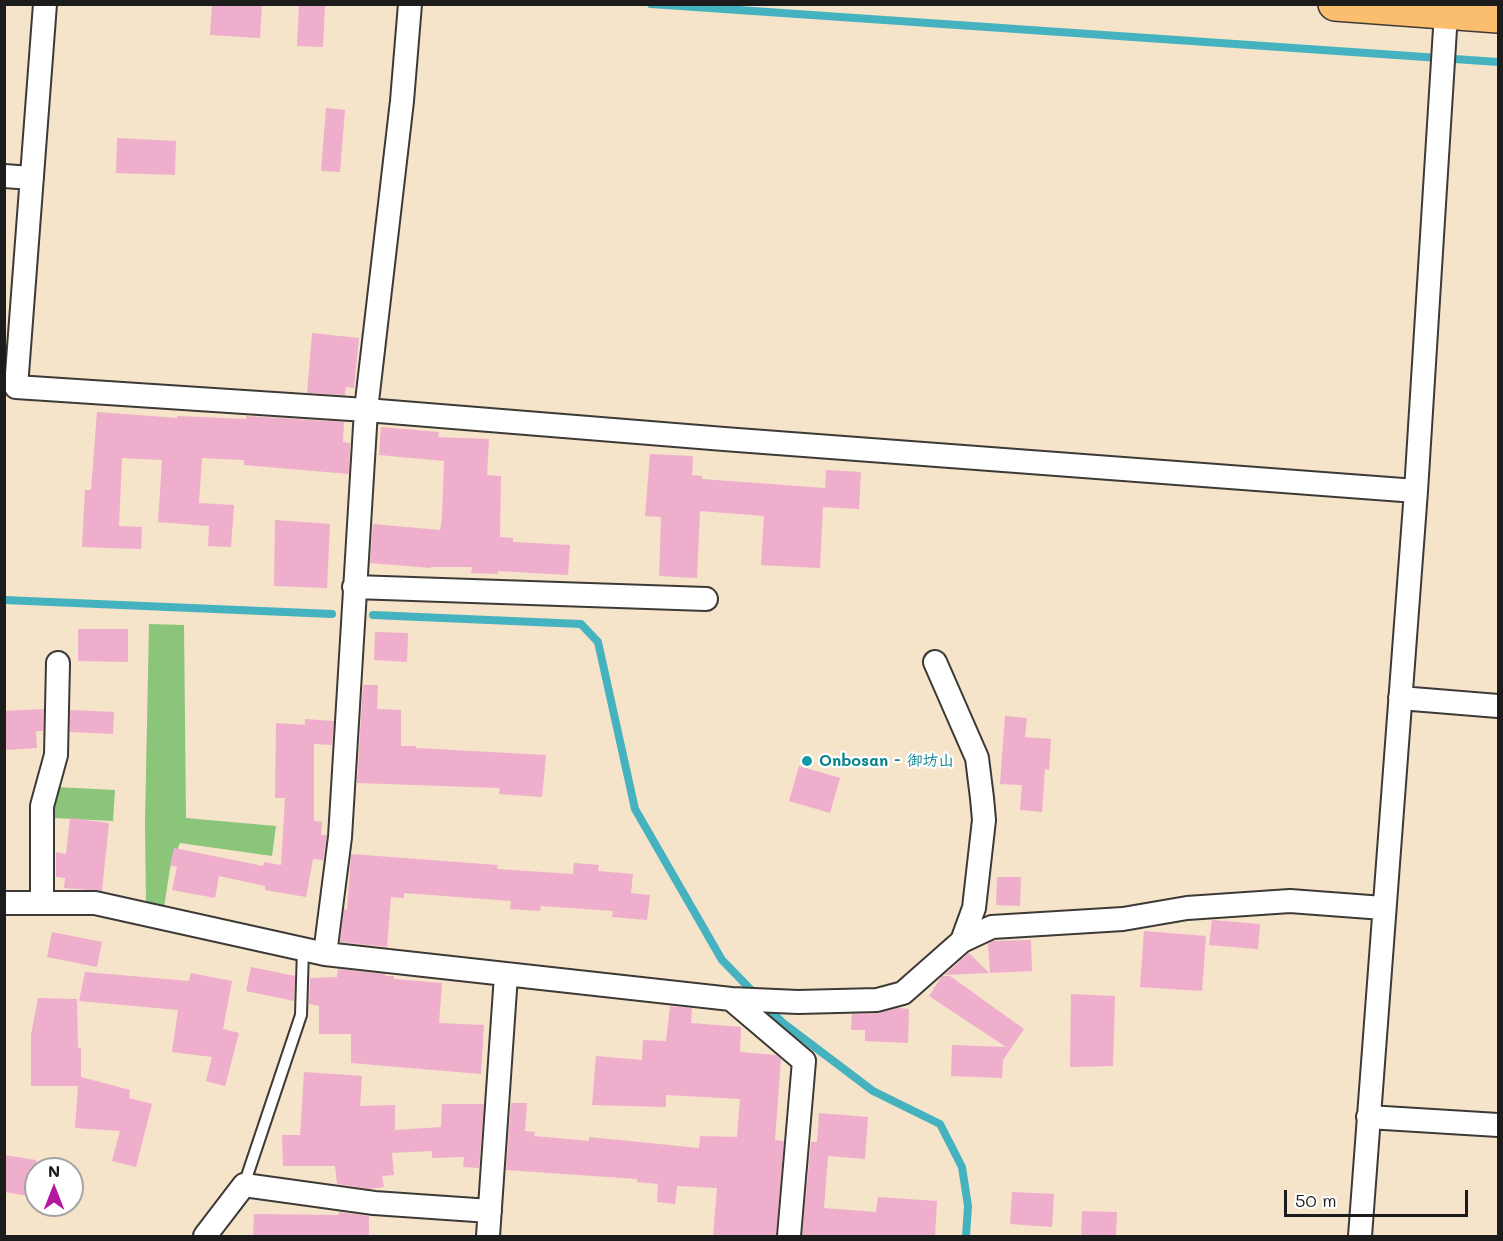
<!DOCTYPE html>
<html>
<head>
<meta charset="utf-8">
<style>
  body { margin:0 }
  #map { position:relative; width:1503px; height:1241px; overflow:hidden; background:#f5e3ca; font-family:Mali,sans-serif }
  canvas { display:block }
  .frame { position:absolute; inset:0; border:6px solid #1c1c1c; pointer-events:none }
  .north { position:absolute; left:24px; top:1157px; width:60px; height:60px; box-sizing:border-box; background:#fff; border:2px solid #a4a4a4; border-radius:50%; rotate:0deg; font-size:16px; font-weight:700; line-height:24px; text-align:center; color:#1c1c1c }
  .north::after { content:''; display:block; margin:auto; width:21px; height:27px; background:#b5179e; clip-path:polygon(50% 0,100% 100%,50% 72%,0 100%) }
  .scale { position:absolute; left:1284px; top:1190px; width:184px; height:27px; box-sizing:border-box; border:3px solid #1c1c1c; border-top:0; padding-left:8px; font-size:18px; line-height:21px; white-space:nowrap; color:#1c1c1c; -webkit-text-stroke:4px #fff; paint-order:stroke }
</style>
</head>
<body>
<div id="map">
<canvas width="1503" height="1241"></canvas>
<div class="frame"></div>
<div class="north">N</div>
<div class="scale">50 m</div>
</div>
<script>
const ctx = document.querySelector('canvas').getContext('2d');
ctx.lineJoin = 'round';
function fillPath(path, color) { ctx.fillStyle = color; ctx.fill(path, 'evenodd'); }
const toPath = rows => new Path2D(rows.map(r => 'M' + r).join(''));
function strokePath(path, color, width, dash) { ctx.strokeStyle = color; ctx.lineWidth = width; ctx.lineCap = dash ? 'butt' : 'round'; ctx.setLineDash(dash || []); ctx.stroke(path); }
function write(font, color, halo, rows, align = 'center') {
  ctx.font = font + ' Mali,"Klee One",sans-serif'; ctx.lineWidth = 4.5; ctx.setLineDash([]); ctx.textBaseline = 'middle'; ctx.strokeStyle = halo; ctx.fillStyle = color; for (const [text, x, y, turn = 0] of rows) {
    ctx.save(); ctx.translate(x, y); ctx.rotate((+turn || 0) * Math.PI / 180); ctx.textAlign = isNaN(turn) ? turn : align; if (halo) ctx.strokeText(text, 0, 0); ctx.fillText(text, 0, 0); ctx.restore();
  }
}
fillPath(toPath([
  [149,624,184,625,186,818,276,826,272,856,180,843,170,868,164,908,146,905,145,822],
  [56,787,115,790,113,821,54,818]
]), '#8ac579');
strokePath(toPath([
  [651,4,1498,62],
  [4,600,332,614],
  [373,615,581,624,598,642,635,809,722,960,757,996],
  [765,1005,783,1023,873,1091,940,1124,962,1167,968,1206,966,1236]
]), '#44b3bf', 8);
fillPath(toPath([
  [212,4,262,4,260,38,210,35],
  [299,4,325,4,323,47,297,46],
  [326,108,345,110,340,172,321,171],
  [117,138,176,141,175,175,116,173],
  [312,333,359,338,354,388,346,387,345,395,307,393],
  [97,412,177,418,177,416,246,419,246,416,344,422,343,442,350,443,349,474,244,465,244,460,202,458,199,503,234,505,231,547,208,546,209,526,158,522,162,460,122,458,119,526,142,527,141,549,82,547,85,490,91,490],
  [381,427,439,432,438,437,489,439,487,475,501,476,500,537,513,538,513,542,570,545,568,575,498,571,498,574,471,573,472,567,431,567,431,568,370,563,373,524,440,530,442,518,444,461,379,455],
  [650,454,693,456,692,475,702,476,702,479,825,488,826,470,861,472,859,509,823,507,820,568,761,565,764,516,700,511,697,578,659,576,661,517,645,516],
  [275,520,330,524,327,588,274,586],
  [78,629,128,629,128,662,78,661],
  [375,632,408,633,407,662,374,660],
  [363,685,378,685,377,709,401,710,401,746,416,746,416,748,546,755,542,797,499,794,500,788,357,783],
  [44,709,43,731,36,731,37,748,4,750,4,711],
  [70,710,114,712,113,734,70,732],
  [1005,716,1027,718,1025,737,1051,739,1049,770,1045,769,1042,812,1020,810,1022,785,1000,784],
  [305,719,334,721,332,745,314,744,314,821,322,822,321,835,327,835,323,860,313,859,306,897,265,890,265,886,219,876,215,898,172,890,177,867,170,865,174,848,263,866,264,862,281,865,285,798,275,798,276,723,305,725],
  [799,766,840,778,830,813,789,801],
  [70,818,109,823,102,891,64,888,65,878,56,877,56,852,66,854],
  [351,854,498,865,497,869,573,874,574,863,599,865,598,871,633,874,631,893,650,895,647,920,612,917,613,911,541,906,540,911,510,909,511,901,404,893,404,898,391,897,387,947,340,942,344,909,347,910],
  [997,877,1021,877,1020,906,996,905],
  [1212,920,1260,924,1258,949,1209,945],
  [1144,931,1206,936,1202,991,1140,987],
  [52,932,102,942,97,967,47,957],
  [1031,940,1032,971,990,973,988,944,993,941],
  [969,953,989,973,944,975,947,973],
  [251,967,295,976,294,1001,246,991],
  [338,969,386,974,385,976,394,976,394,979,442,983,439,1023,484,1025,481,1074,351,1063,351,1034,319,1034,319,1006,309,1004,310,978,337,977],
  [85,972,189,981,191,973,232,981,223,1029,239,1033,225,1086,206,1081,212,1057,172,1052,178,1010,79,1001],
  [942,976,950,976,1024,1029,1003,1060,1002,1078,951,1076,952,1045,1006,1047,929,996],
  [1071,994,1115,996,1113,1066,1070,1067],
  [38,998,77,999,78,1048,81,1048,81,1077,130,1090,129,1098,152,1104,136,1167,112,1161,120,1131,75,1128,78,1086,31,1086,31,1035],
  [670,1006,692,1008,691,1023,741,1027,740,1052,776,1055,781,1059,775,1140,784,1141,776,1236,713,1236,717,1188,677,1186,675,1204,657,1202,658,1184,637,1182,637,1179,506,1170,511,1103,527,1103,525,1131,535,1132,534,1136,589,1141,589,1137,699,1148,700,1136,737,1137,740,1099,666,1095,666,1107,592,1105,596,1056,642,1060,643,1040,666,1041],
  [898,1008,909,1009,908,1043,865,1041,865,1030,851,1030,852,1014,878,1013],
  [304,1072,362,1076,360,1106,395,1105,395,1130,441,1127,442,1104,484,1104,479,1168,463,1167,464,1157,432,1158,432,1151,392,1153,394,1175,382,1176,384,1187,369,1189,337,1184,335,1166,283,1166,282,1135,300,1135],
  [819,1113,868,1117,865,1159,828,1156,824,1208,876,1212,878,1197,937,1201,935,1236,802,1236,811,1142,817,1142],
  [4,1155,36,1160,36,1197,4,1192],
  [1012,1192,1054,1194,1052,1227,1010,1224],
  [1082,1211,1117,1212,1116,1236,1081,1236],
  [339,1212,369,1216,369,1236,253,1236,254,1214,339,1215]
]), '#efaecb');
const service = toPath([
  [244,1185,301,1015,303,949]
]);
const minor = toPath([
  [45,4,16,387,366,410,724,439,1416,491],
  [4,176,32,178],
  [354,587,706,599],
  [935,662,977,758,982,798,984,820,974,908,962,941],
  [1400,698,1498,706],
  [4,903,95,903,325,954,731,999,798,1002,877,1000,903,993,962,941,992,927,1123,919,1187,908,1290,901,1383,908],
  [42,903,42,806,56,755,58,663],
  [325,954,340,837,366,410,402,101,410,4],
  [731,999,804,1061,789,1236],
  [1368,1117,1498,1125],
  [205,1236,244,1185,374,1203,490,1211],
  [488,1236,506,975],
  [1360,1236,1416,491,1446,13]
]);
const primary = toPath([
  [1335,4,1498,16]
]);
strokePath(service, '#3d3a36', 14);
strokePath(minor, '#3d3a36', 26);
strokePath(primary, '#3d3a36', 36);
strokePath(service, '#fff', 10);
strokePath(minor, '#fff', 22);
strokePath(primary, '#fabe6e', 33);
for (const [x, y, r, color] of [
  [807,761,6,"#0f9aa8"]
]) { const dot = new Path2D(); dot.arc(x, y, r, 0, 2 * Math.PI); ctx.fillStyle = color; ctx.fill(dot); strokePath(dot, '#fff', 2); }
write('bold 16px', '#0d838f', '#fff', [
  ["Onbosan - 御坊山",819,761]
], 'left');
</script>
</body>
</html>
